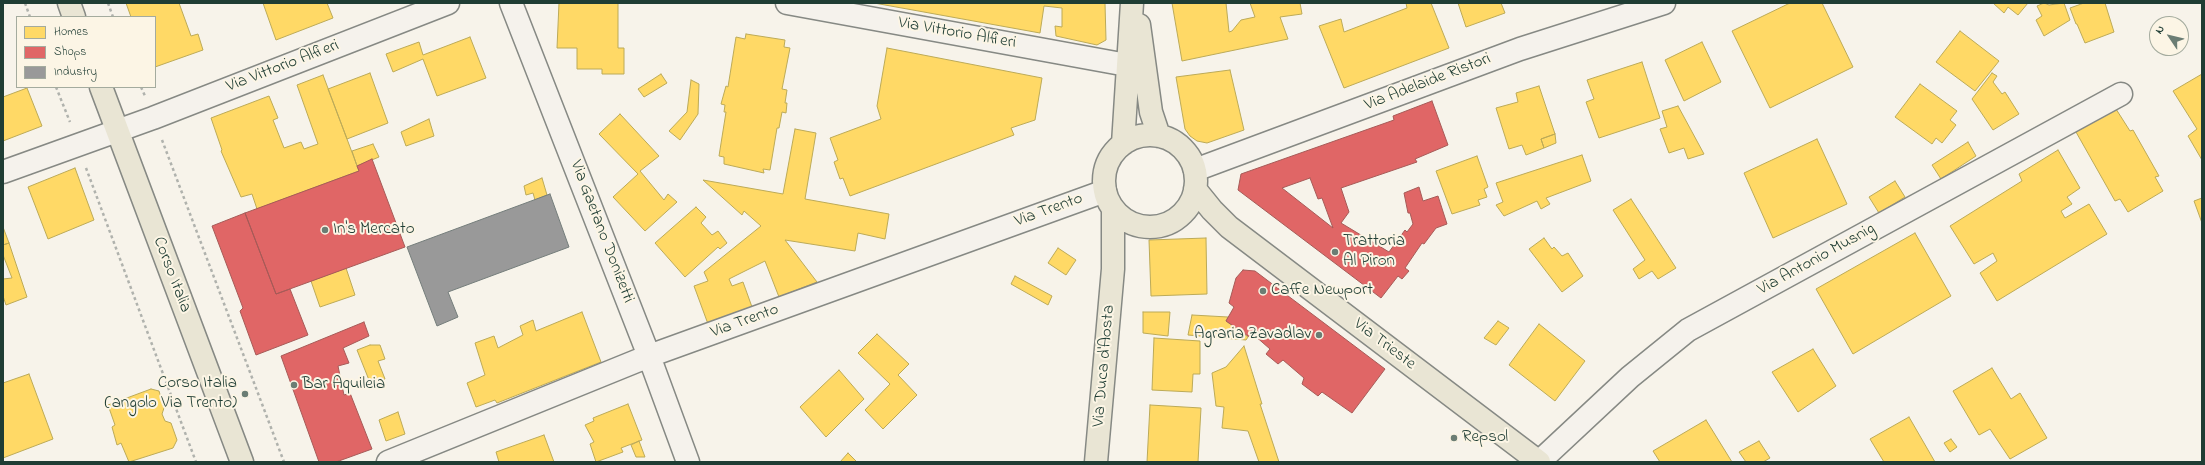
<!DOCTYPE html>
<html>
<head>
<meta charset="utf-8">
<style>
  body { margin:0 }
  #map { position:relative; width:2205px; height:465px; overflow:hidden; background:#f7f3ea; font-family:"Indie Flower",sans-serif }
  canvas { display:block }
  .frame { position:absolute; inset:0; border:4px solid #1f3d34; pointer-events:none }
  .legend { position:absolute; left:16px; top:16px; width:140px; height:72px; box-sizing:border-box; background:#fcf5e5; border:1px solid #a4ab9e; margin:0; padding:5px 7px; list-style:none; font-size:12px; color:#1f3d34 }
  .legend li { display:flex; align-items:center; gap:8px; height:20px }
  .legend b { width:20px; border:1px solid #a4ab9e }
  .north { position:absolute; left:2149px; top:16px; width:40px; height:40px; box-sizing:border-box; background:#fcf5e5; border:1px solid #a4ab9e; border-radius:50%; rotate:305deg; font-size:11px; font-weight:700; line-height:16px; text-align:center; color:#1f3d34 }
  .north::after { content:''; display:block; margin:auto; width:14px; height:18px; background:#6b7d74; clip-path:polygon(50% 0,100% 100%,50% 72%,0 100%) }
</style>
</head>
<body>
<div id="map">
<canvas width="2205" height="465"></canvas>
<div class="frame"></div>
<ul class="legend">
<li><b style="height:11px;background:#ffd966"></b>Homes</li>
<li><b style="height:11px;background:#e06666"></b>Shops</li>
<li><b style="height:11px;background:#999"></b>Industry</li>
</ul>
<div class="north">N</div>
</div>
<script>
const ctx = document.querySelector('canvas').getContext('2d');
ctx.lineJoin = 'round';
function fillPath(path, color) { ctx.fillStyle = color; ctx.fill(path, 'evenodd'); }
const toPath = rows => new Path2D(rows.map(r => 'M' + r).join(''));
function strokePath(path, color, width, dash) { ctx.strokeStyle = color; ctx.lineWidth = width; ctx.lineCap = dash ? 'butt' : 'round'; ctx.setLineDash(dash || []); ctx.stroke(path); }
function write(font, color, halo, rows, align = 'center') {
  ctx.font = font + ' "Indie Flower",sans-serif'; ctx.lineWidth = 4; ctx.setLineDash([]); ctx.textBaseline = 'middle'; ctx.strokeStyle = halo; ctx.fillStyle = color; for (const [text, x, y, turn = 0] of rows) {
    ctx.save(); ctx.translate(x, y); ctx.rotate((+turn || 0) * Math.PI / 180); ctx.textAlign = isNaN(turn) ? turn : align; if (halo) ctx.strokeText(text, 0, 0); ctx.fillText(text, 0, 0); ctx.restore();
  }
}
const homes = toPath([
  [126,3,179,3,191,36,198,34,203,50,155,67,155,17,131,17,126,3],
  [263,3,327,3,333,18,276,40,263,3],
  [559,3,618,3,618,48,624,48,624,74,602,74,602,69,577,69,577,48,557,48,559,3],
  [874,3,1105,3,1106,40,1097,45,1056,36,1055,26,1062,27,1062,8,1044,6,1040,33,874,3],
  [1172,3,1226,3,1229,32,1232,31,1241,20,1255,17,1250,3,1300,3,1302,14,1280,17,1288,39,1182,61,1172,3],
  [1406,3,1431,3,1449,48,1344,88,1319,26,1341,19,1344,32,1407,8,1406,3],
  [1458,3,1501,3,1505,13,1466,27,1458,3],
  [1790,3,1822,3,1853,67,1770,108,1732,31,1790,3],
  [1993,3,2028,3,2018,15,2008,7,2004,13,1993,3],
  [2044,3,2049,5,2064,3,2070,20,2044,36,2036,20,2042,16,2037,6,2044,3],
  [2084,3,2105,3,2114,32,2085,43,2077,24,2076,24,2070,8,2084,3],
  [1960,31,1999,61,1975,91,1936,62,1960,31],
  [746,34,785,40,784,47,790,48,782,89,787,90,785,103,787,103,786,113,782,112,779,128,777,128,770,170,763,169,764,173,724,164,724,157,719,156,726,112,724,112,725,105,721,104,726,86,728,87,736,37,745,39,746,34],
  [470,37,486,78,437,96,423,59,393,72,386,54,419,42,423,55,470,37],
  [1702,42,1721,82,1684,101,1665,60,1702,42],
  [887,48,1042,78,1035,120,1011,128,1014,135,850,196,843,178,840,179,834,162,838,160,830,138,881,119,877,106,887,48],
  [1642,62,1660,118,1599,138,1586,102,1594,99,1587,80,1642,62],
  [1230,70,1244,130,1207,143,1197,141,1190,136,1185,129,1176,77,1230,70],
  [370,73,388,123,347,139,328,89,370,73],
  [1992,73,1997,76,1993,82,2002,94,2005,92,2019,114,1993,130,1972,99,1992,73],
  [661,74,667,83,644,97,638,89,661,74],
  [2202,74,2202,160,2188,136,2197,129,2173,91,2202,74],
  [323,75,359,171,257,209,252,194,241,197,221,151,222,150,211,118,269,96,278,118,273,120,284,148,301,142,304,149,318,144,297,85,323,75],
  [691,80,699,84,698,114,680,140,669,131,687,112,691,80],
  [1920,84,1957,111,1950,120,1956,125,1942,143,1936,138,1932,144,1895,117,1920,84],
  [1539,86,1555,134,1541,139,1544,148,1526,155,1522,145,1509,149,1496,108,1518,102,1516,93,1539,86],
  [27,88,42,126,3,141,3,97,27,88],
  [1678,106,1704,154,1688,159,1684,148,1669,153,1660,129,1667,127,1662,111,1678,106],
  [2116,109,2130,131,2133,130,2159,176,2155,177,2163,191,2128,212,2120,199,2115,201,2076,132,2116,109],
  [620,114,659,156,640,171,664,200,668,194,677,202,645,231,613,197,638,174,599,134,620,114],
  [429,119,434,136,406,146,401,132,429,119],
  [795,129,816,133,805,199,889,214,885,239,858,233,855,251,785,240,817,282,779,297,765,261,729,279,732,286,743,282,752,307,708,324,694,286,708,281,704,272,761,226,744,211,742,215,703,180,783,194,795,129],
  [1555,134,1556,143,1544,148,1541,139,1555,134],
  [1817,139,1847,204,1773,238,1744,173,1817,139],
  [1968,142,1976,156,1941,179,1932,165,1968,142],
  [373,144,379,157,357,166,352,151,373,144],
  [2058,150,2080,188,2067,197,2072,204,2061,211,2065,218,2089,204,2107,234,1997,301,1980,273,1997,261,1993,253,1974,264,1950,226,2022,181,2019,174,2058,150],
  [1582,155,1591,181,1546,198,1550,204,1541,209,1537,201,1504,216,1496,205,1503,202,1496,183,1582,155],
  [1477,156,1488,187,1484,189,1487,197,1478,200,1480,205,1452,214,1436,171,1477,156],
  [75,168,94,220,48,239,28,187,75,168],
  [542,178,547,195,535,200,533,193,526,195,524,186,542,178],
  [1895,181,1905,197,1879,213,1869,197,1895,181],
  [2202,198,2202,223,2194,201,2202,198],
  [1631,199,1676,268,1658,279,1652,271,1639,279,1633,269,1645,260,1613,210,1631,199],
  [696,207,706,217,701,223,712,235,718,231,727,243,720,249,718,247,685,277,655,243,696,207],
  [3,227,9,243,3,245,3,227],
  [1915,233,1951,296,1853,354,1816,289,1915,233],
  [1206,238,1207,294,1151,296,1149,240,1206,238],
  [1544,238,1552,249,1554,247,1562,256,1568,253,1583,276,1562,292,1529,249,1544,238],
  [9,243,27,297,6,305,3,296,3,279,12,278,3,255,3,245,9,243],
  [1058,248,1076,260,1066,275,1048,263,1058,248],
  [346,268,355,295,320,307,311,281,346,268],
  [1015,276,1052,296,1048,305,1011,284,1015,276],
  [582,312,601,362,497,403,495,400,476,407,467,383,485,375,475,343,494,336,498,348,523,335,520,326,533,320,536,331,582,312],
  [1143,312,1170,312,1168,336,1143,333,1143,312],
  [1192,315,1228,317,1226,321,1248,337,1246,340,1188,335,1192,315],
  [1498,321,1509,328,1496,345,1484,338,1498,321],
  [1539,324,1585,361,1555,401,1509,365,1539,324],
  [877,334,909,364,898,375,917,395,883,429,865,410,890,384,858,353,877,334],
  [1154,338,1200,341,1200,374,1193,374,1192,392,1152,390,1154,338],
  [370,345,380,345,385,359,378,361,385,379,371,385,357,350,370,345],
  [1244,346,1262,404,1260,404,1279,462,1259,462,1248,431,1222,428,1224,407,1216,406,1212,373,1226,367,1244,346],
  [1813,349,1836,386,1798,412,1772,372,1813,349],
  [1992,368,2011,399,2020,393,2047,438,2010,459,1990,429,1979,435,1953,391,1992,368],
  [839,370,864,399,826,437,800,407,839,370],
  [29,374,53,439,3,458,3,383,29,374],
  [151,389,159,391,164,408,162,414,165,421,171,423,177,440,173,448,129,462,121,443,117,445,112,427,115,425,108,405,151,389],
  [628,404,642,440,621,448,623,452,596,462,590,444,594,442,585,425,594,421,593,418,628,404],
  [1150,405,1201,408,1198,462,1147,462,1150,405],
  [398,412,405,434,386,441,379,420,398,412],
  [1909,417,1935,462,1884,462,1870,439,1909,417],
  [1706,420,1732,462,1660,462,1653,451,1706,420],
  [544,435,554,462,499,462,496,452,544,435],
  [1951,439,1957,447,1950,452,1944,443,1951,439],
  [639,441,645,457,636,457,631,445,639,441],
  [1759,441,1770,458,1763,462,1746,462,1739,452,1759,441],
  [848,453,857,462,840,462,848,453]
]);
fillPath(homes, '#ffd966');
strokePath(homes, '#bcaa57', 1);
const shops = toPath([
  [1432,101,1448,145,1415,159,1417,162,1341,188,1349,212,1341,223,1389,252,1405,230,1407,232,1413,224,1410,213,1408,213,1404,193,1419,187,1423,201,1438,196,1447,224,1436,228,1424,244,1422,243,1405,268,1409,271,1402,279,1398,276,1381,298,1238,190,1241,174,1394,120,1393,116,1432,101],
  [1310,178,1318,199,1322,198,1333,228,1282,188,1310,178],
  [372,159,405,247,276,294,245,213,359,171,357,166,372,159],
  [245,213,276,294,290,289,308,335,256,355,240,311,243,308,212,226,245,213],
  [1243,270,1255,271,1385,369,1352,413,1322,392,1318,396,1302,384,1304,378,1283,360,1278,364,1266,354,1270,349,1254,335,1251,338,1226,321,1234,307,1229,303,1236,278,1243,270],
  [364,322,369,336,343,348,349,363,338,366,344,395,350,393,372,449,336,462,319,462,281,356,364,322]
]);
fillPath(shops, '#e06666');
strokePath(shops, '#a65a57', 1);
const industry = toPath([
  [550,194,569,247,448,292,458,317,437,326,407,247,550,194]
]);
fillPath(industry, '#999');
strokePath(industry, '#747d7b', 1);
const minor = toPath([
  [511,3,649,356,688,462],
  [787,3,1127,65],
  [1195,170,1520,49,1664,3],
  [3,172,153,118,448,3],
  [388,462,649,356,1105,191],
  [1539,462,1630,377,1688,330,2121,94]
]);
const major = toPath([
  [69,3,74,17],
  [1139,25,1151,112,1159,136],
  [101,87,242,462],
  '1104 181a46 46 0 1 1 92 0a46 46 0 1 1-92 0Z',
  [1123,144,1132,3],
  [1195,189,1212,210,1229,227,1539,462],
  [1096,462,1113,269,1113,208]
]);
strokePath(minor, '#868984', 25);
strokePath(major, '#868984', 25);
strokePath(toPath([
  [25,3,30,17],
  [108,3,113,17],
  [56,87,70,122],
  [141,87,145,96],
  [162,140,284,462],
  [86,168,196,462]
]), '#b0b2ad', 2.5, [3, 3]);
strokePath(minor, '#f5f2ec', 22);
strokePath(major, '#e9e5d4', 22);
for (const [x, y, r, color] of [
  [325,230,4,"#6b7d74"],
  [1335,252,4,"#6b7d74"],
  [1263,291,4,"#6b7d74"],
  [1319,335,4,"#6b7d74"],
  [294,385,4,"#6b7d74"],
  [245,394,4,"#6b7d74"],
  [1454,438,4,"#6b7d74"]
]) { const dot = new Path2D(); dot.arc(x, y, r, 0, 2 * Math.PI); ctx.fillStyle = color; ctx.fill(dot); strokePath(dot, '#fcf5e5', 1.5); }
write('17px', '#1f3d34', '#fcf5e5', [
  ["Via Vittorio Alfieri",957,34,10],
  ["Via Vittorio Alfieri",283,67,-21],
  ["Via Adelaide Ristori",1428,83,-21],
  ["Via Trento",1049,211,-20],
  ["Via Gaetano Donizetti",601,232,69],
  ["Via Antonio Musnig",1817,260,-29],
  ["Corso Italia",171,275,69],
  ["Via Trento",745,322,-20],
  ["Via Trieste",1384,345,37],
  ["Via Duca d'Aosta",1105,366,-85]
]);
write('17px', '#1f3d34', '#fcf5e5', [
  ["In's Mercato",333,230],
  ["Trattoria",1343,242],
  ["Al Piron",1343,262],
  ["Caffe Newport",1271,291],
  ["Agraria Zavadlav",1311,335,"right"],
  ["Corso Italia",237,384,"right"],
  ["(angolo Via Trento)",237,404,"right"],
  ["Bar Aquileia",302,385],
  ["Repsol",1462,438]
], 'left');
</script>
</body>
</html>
